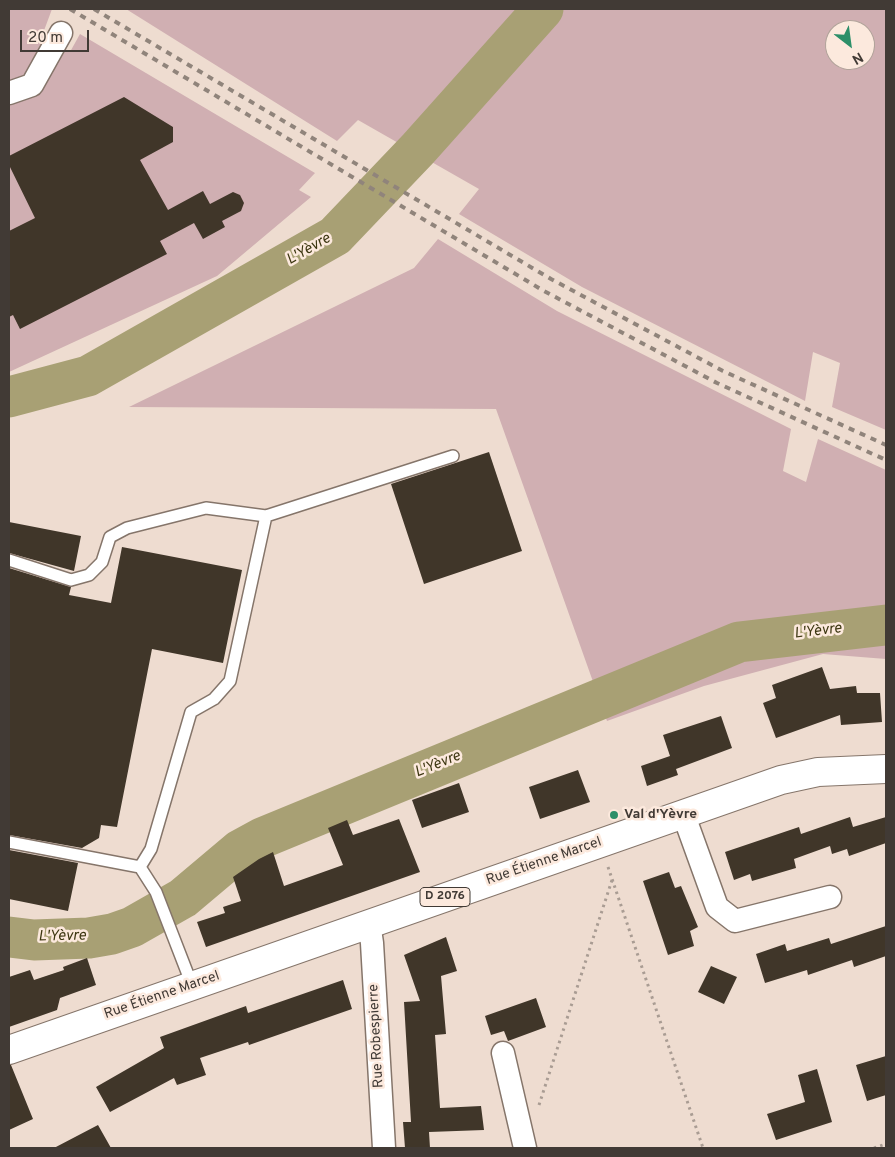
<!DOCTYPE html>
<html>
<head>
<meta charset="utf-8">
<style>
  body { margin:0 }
  #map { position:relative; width:895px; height:1157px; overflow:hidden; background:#eedcd0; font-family:Overpass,sans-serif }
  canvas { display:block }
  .frame { position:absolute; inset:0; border:10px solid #413a35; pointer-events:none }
  .north { position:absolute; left:825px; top:20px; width:50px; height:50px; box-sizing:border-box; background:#fce9dd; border:1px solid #b1a39a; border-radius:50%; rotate:150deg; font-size:14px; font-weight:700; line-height:20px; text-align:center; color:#413a35 }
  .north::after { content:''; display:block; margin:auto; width:18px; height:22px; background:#2d8f69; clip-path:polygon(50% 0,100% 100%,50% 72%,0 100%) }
  .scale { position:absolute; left:20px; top:30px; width:69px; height:22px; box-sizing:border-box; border:2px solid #413a35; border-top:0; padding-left:6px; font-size:15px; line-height:18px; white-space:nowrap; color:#413a35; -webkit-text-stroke:4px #fce9dd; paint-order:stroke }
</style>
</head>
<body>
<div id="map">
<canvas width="895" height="1157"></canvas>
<div class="frame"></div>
<div class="north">N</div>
<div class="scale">20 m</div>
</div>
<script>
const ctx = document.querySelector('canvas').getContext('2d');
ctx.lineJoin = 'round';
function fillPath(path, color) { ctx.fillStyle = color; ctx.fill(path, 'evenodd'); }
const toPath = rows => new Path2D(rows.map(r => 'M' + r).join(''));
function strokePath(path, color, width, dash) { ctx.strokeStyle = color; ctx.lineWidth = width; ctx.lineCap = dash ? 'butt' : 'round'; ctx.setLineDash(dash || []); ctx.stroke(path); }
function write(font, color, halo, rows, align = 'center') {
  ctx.font = font + ' Overpass,sans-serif'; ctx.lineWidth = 5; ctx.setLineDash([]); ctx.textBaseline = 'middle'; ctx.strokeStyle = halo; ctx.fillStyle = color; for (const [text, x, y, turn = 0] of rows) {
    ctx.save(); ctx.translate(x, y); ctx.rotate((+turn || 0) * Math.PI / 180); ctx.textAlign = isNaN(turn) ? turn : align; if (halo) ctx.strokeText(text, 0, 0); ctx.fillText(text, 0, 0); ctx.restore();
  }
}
fillPath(toPath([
  [9,9,52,9,42,36,70,52,80,34,315,173,299,190,311,197,217,276,9,372],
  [126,9,886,9,886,430,832,407,840,363,813,352,805,401,582,287,459,214,479,189,358,120,337,141],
  [835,30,865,30,865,60,835,60],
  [438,239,557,311,791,429,783,471,806,482,818,439,886,470,886,659,823,654,704,686,607,721,496,409,129,407,414,268]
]), '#d0afb2');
strokePath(toPath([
  [9,397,88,376,335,236,418,149,543,9],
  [9,937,34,940,89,938,112,934,132,927,183,898,240,850,262,838,739,642,886,625]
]), '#a8a074', 41);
fillPath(toPath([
  [124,97,173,127,173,142,140,160,168,210,203,191,210,204,233,192,240,195,244,203,241,211,222,221,225,227,203,239,194,223,160,241,167,254,20,329,13,315,9,317,9,231,35,218,9,165,9,156],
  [489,452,522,551,424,584,391,484],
  [9,522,81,536,74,571,9,553],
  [122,547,242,570,223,663,152,649,117,827,101,825,99,838,82,848,9,835,9,568,71,587,69,595,111,603],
  [822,667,830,689,856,686,857,693,880,693,882,722,841,725,840,715,776,738,763,703,776,698,772,685],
  [721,716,732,748,676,769,678,775,647,786,641,766,670,756,663,735],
  [578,770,590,802,540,819,529,787],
  [459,783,469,812,422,828,412,800],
  [850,817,853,827,886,817,886,843,849,856,847,849,832,854,830,846,794,859,796,868,752,881,750,874,734,880,725,852,799,827,801,834],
  [399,819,420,872,206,947,197,922,225,913,223,907,241,901,233,877,259,859,273,852,284,886,343,865,328,828,347,820,353,835],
  [9,850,78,863,68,911,9,899],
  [669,872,675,888,681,886,698,927,690,931,694,946,668,955,643,881],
  [886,926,886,956,854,967,852,960,808,975,807,970,765,983,756,954,785,944,787,951,829,938,831,944],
  [446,937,457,971,441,976,446,1034,435,1035,440,1108,481,1106,484,1130,429,1132,430,1148,405,1148,403,1122,411,1122,404,1002,420,1001,404,955],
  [87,958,96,985,60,998,57,1010,9,1027,9,977,30,970,34,980,64,970,63,967],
  [711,966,737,977,724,1004,698,992],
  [343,980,352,1009,249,1045,248,1042,200,1058,206,1075,177,1085,174,1078,110,1112,96,1087,164,1048,160,1037,246,1006,248,1013],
  [536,998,546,1027,508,1041,504,1031,491,1035,485,1016],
  [886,1056,886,1095,867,1101,856,1065],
  [9,1065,11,1065,33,1119,9,1130],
  [817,1069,832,1122,776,1140,767,1114,805,1102,798,1075],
  [98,1125,111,1148,54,1148]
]), '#403629');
const lane = toPath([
  [9,560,71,580,89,575,102,562,110,537,127,528,206,508,266,516,453,456],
  [9,842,140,867,156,892,192,985],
  [140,867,151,849,191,712,214,699,230,681,266,516]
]);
const street = toPath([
  [9,93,32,85,61,33],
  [683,813,717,907,735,921,830,897],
  [369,923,372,943,384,1148],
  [503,1053,525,1148]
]);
const primary = toPath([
  [9,1050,781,780,818,772,886,769]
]);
strokePath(lane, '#85756a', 14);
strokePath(street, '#85756a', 25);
strokePath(primary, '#85756a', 30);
strokePath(toPath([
  [608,867,703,1148],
  [539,1105,612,880],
  [874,1148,886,1144]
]), '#a99c93', 3, [2.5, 4]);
strokePath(lane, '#fff', 11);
strokePath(street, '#fff', 22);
strokePath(primary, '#fff', 28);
strokePath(toPath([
  [70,9,544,291,717,383,886,460],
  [94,9,551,279,723,371,886,445]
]), '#90847b', 4, [6, 6]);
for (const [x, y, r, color] of [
  [614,815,5,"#2d8f69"]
]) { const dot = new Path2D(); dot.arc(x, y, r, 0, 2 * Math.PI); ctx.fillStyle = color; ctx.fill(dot); strokePath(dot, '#fce9dd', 2); }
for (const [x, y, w] of [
  [445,897,50]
]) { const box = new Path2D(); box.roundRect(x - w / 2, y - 9.5, w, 19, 4); ctx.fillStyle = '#fce9dd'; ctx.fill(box); strokePath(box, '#413a35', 1); }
write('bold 12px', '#413a35', null, [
  ["D 2076",445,897]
]);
write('bold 14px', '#413a35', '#fce9dd', [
  ["Val d'Yèvre",624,815]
], 'left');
write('14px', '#413a35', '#fce9dd', [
  ["Rue Étienne Marcel",544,862,-19],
  ["Rue Étienne Marcel",162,996,-19],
  ["Rue Robespierre",377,1036,-93]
]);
write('italic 15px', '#3c3611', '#fce9dd', [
  ["L'Yèvre",309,250,-30],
  ["L'Yèvre",818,632,-7],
  ["L'Yèvre",438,765,-22],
  ["L'Yèvre",62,937,-1]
]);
</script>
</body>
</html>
